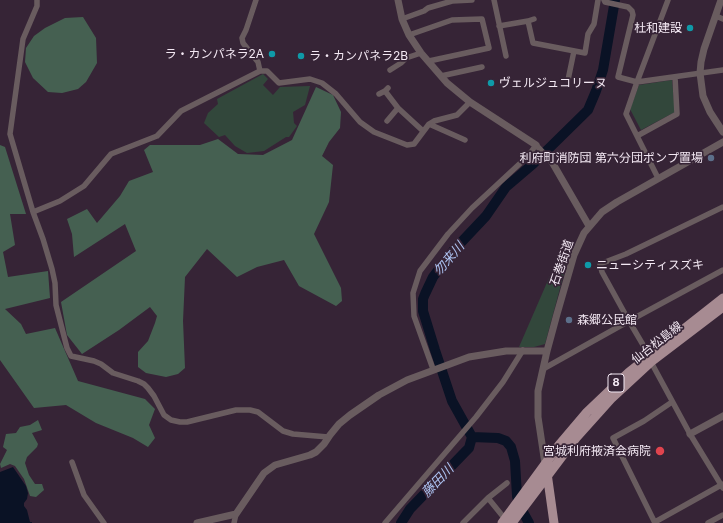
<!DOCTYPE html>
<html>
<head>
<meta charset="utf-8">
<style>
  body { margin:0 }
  canvas { display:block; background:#362436 }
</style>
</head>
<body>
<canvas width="723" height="523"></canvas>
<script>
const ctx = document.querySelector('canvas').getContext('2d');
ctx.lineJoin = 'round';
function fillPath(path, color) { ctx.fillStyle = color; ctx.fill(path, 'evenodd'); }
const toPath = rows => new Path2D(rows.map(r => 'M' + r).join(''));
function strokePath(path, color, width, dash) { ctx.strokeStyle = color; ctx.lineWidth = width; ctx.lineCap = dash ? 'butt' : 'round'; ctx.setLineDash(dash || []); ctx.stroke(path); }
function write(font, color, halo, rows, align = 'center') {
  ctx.font = font + ' Inter,"Noto Sans JP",sans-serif'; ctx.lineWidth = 3.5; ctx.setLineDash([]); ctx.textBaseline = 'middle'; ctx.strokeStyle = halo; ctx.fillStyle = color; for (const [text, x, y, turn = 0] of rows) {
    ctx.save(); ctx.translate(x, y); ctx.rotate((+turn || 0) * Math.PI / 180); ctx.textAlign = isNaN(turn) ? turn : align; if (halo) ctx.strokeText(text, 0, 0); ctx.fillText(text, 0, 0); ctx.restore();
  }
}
fillPath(toPath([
  [263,74,268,79,263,85,273,95,280,87,310,86,305,105,293,112,294,123,297,126,289,137,286,137,264,151,247,153,235,146,225,135,219,137,204,123,208,113,218,104,217,99],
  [672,80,675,112,641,130,630,109,639,85],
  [562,248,570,251,545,344,534,347,519,347]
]), '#32473b');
fillPath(toPath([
  [83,17,96,38,97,63,86,82,78,89,62,93,48,92,33,78,25,62,26,48,34,36,45,28,65,18],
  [316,87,333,95,341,112,340,128,329,142,322,156,333,165,329,202,314,234,341,288,342,301,336,306,299,286,284,260,257,267,237,277,207,249,185,277,183,321,185,368,178,374,166,377,146,373,138,367,138,352,148,341,155,323,157,316,150,307,119,330,82,354,67,335,61,302,136,251,125,224,74,257,72,234,67,219,87,209,97,223,120,196,129,181,153,172,144,150,150,145,200,145,218,139,238,154,263,155,292,140],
  [0,145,5,147,26,214,10,214,15,245,3,252,8,277,48,271,50,298,5,309,21,324,26,334,55,328,78,381,145,399,155,409,149,425,155,438,148,447,133,438,96,423,66,405,34,408,0,360],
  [38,420,42,430,32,433,38,444,37,447,27,457,25,463,29,475,35,484,42,484,44,490,36,497,30,496,24,479,15,466,10,464,1,468,0,464,7,450,3,447,6,434,16,433,20,427,30,425]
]), '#456051');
fillPath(toPath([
  [13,467,26,486,28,493,27,499,24,503,24,506,27,510,30,522,32,522,32,523,0,523,0,472]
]), '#0a1225');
strokePath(toPath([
  [472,437,452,401,435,350,423,311,423,299,425,294,433,277,453,251,486,216,506,187,533,164,588,110,596,91,603,70,615,0],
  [472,437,498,438,506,441,511,447,515,461,517,496,519,505,529,523],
  [401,523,410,509,465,452,469,448,472,437]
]), '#0a1225', 10);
strokePath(toPath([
  [37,0,37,6,23,39,10,134,33,212,60,201,84,186,111,154,157,136,181,111,260,71,267,71,279,83,310,79,322,83,336,94,360,122,374,132,407,145,414,144,429,124,434,121,457,115,470,102],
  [256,0,246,30,242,38,243,43,258,62,260,71],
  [494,0,506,56],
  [604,0,605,2,628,7,632,11,633,15,618,77,637,82,668,0],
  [716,16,723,19],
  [402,19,424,11,428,8,452,1,472,0],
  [528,21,534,19],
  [499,26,528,21,533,43,585,53,588,34,594,24,598,0],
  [409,35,452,20,482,19,489,48,429,61],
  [390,70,401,63,406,58,421,53],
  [441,76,482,67],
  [568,80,574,51],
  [388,88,385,91,398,108],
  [379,94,385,91],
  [387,121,398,108,423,131],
  [429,124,465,140],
  [637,136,626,114,637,82,723,70],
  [658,178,637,136,677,114,675,77],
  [33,212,43,239,52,269,55,283,56,305,67,348,71,356,94,361,101,364,113,373,138,381,144,384,148,388,154,396,164,415,171,420,180,422,187,422,236,410,250,410,258,412,283,431,293,434,328,437],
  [649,355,629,321,723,270],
  [651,362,690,434,723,488],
  [433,369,414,316,413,293,420,271,448,234,472,208,528,156,536,145,552,162],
  [543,369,629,321,602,272,600,264,626,254,723,207],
  [72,462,84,495,104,523],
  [488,498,505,519],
  [655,522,723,484],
  [234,523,236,514],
  [385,523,476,417,503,382,523,350],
  [463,523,488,498,507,483],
  [655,523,613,438,644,421,672,402],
  [708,523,723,515]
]), '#695c5f', 5.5);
strokePath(toPath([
  [398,0,402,19,409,35,421,53,447,83,470,102,536,145],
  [721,0,704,49,701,62,700,73,703,96,710,112,723,132],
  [552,162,589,226],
  [690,434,723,416],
  [545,464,538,417,538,391,547,351,557,314,574,255,584,233,602,212,617,202,723,142],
  [197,523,236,514,264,473,275,465,310,455,316,452,324,444,330,435,339,424,350,415,379,395,407,380,469,357,506,351,547,351]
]), '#695c5f', 7);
strokePath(toPath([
  [547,473,554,523],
  [502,523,559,445,587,412,629,372,723,298],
  [512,523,576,438,611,399,651,362,723,307]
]), '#a78b92', 9);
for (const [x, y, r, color] of [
  [690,28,4,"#0f9aa8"],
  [272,54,4,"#0f9aa8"],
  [301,56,4,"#0f9aa8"],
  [491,83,4,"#0f9aa8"],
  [711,158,4,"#5c6f8a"],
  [588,265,4,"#0f9aa8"],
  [569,320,4,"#5c6f8a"],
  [660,451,5,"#e0444e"]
]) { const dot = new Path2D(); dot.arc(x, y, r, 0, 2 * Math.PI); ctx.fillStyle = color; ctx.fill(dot); strokePath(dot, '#362436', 1.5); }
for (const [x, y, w] of [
  [616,383,16]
]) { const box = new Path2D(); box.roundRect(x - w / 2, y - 9, w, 18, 3); ctx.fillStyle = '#362436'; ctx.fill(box); strokePath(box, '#f3e8f3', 1); }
write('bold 11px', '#f3e8f3', null, [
  ["8",616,383]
]);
write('12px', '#f3e8f3', '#362436', [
  ["杜和建設",682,28],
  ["ラ・カンパネラ2A",264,54],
  ["ラ・カンパネラ2B",309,56,"left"],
  ["ヴェルジュコリーヌ",499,83,"left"],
  ["利府町消防団 第六分団ポンプ置場",703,158],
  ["ニューシティスズキ",596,265,"left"],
  ["森郷公民館",577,320,"left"],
  ["宮城利府掖済会病院",651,451]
], 'right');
write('12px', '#f3e8f3', '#362436', [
  ["石巻街道",562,263,-71],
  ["仙台松島線",657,343,-38]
]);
write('italic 13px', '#aec4f3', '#362436', [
  ["勿来川",449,259,-49],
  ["藤田川",438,481,-46]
]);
</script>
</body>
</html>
